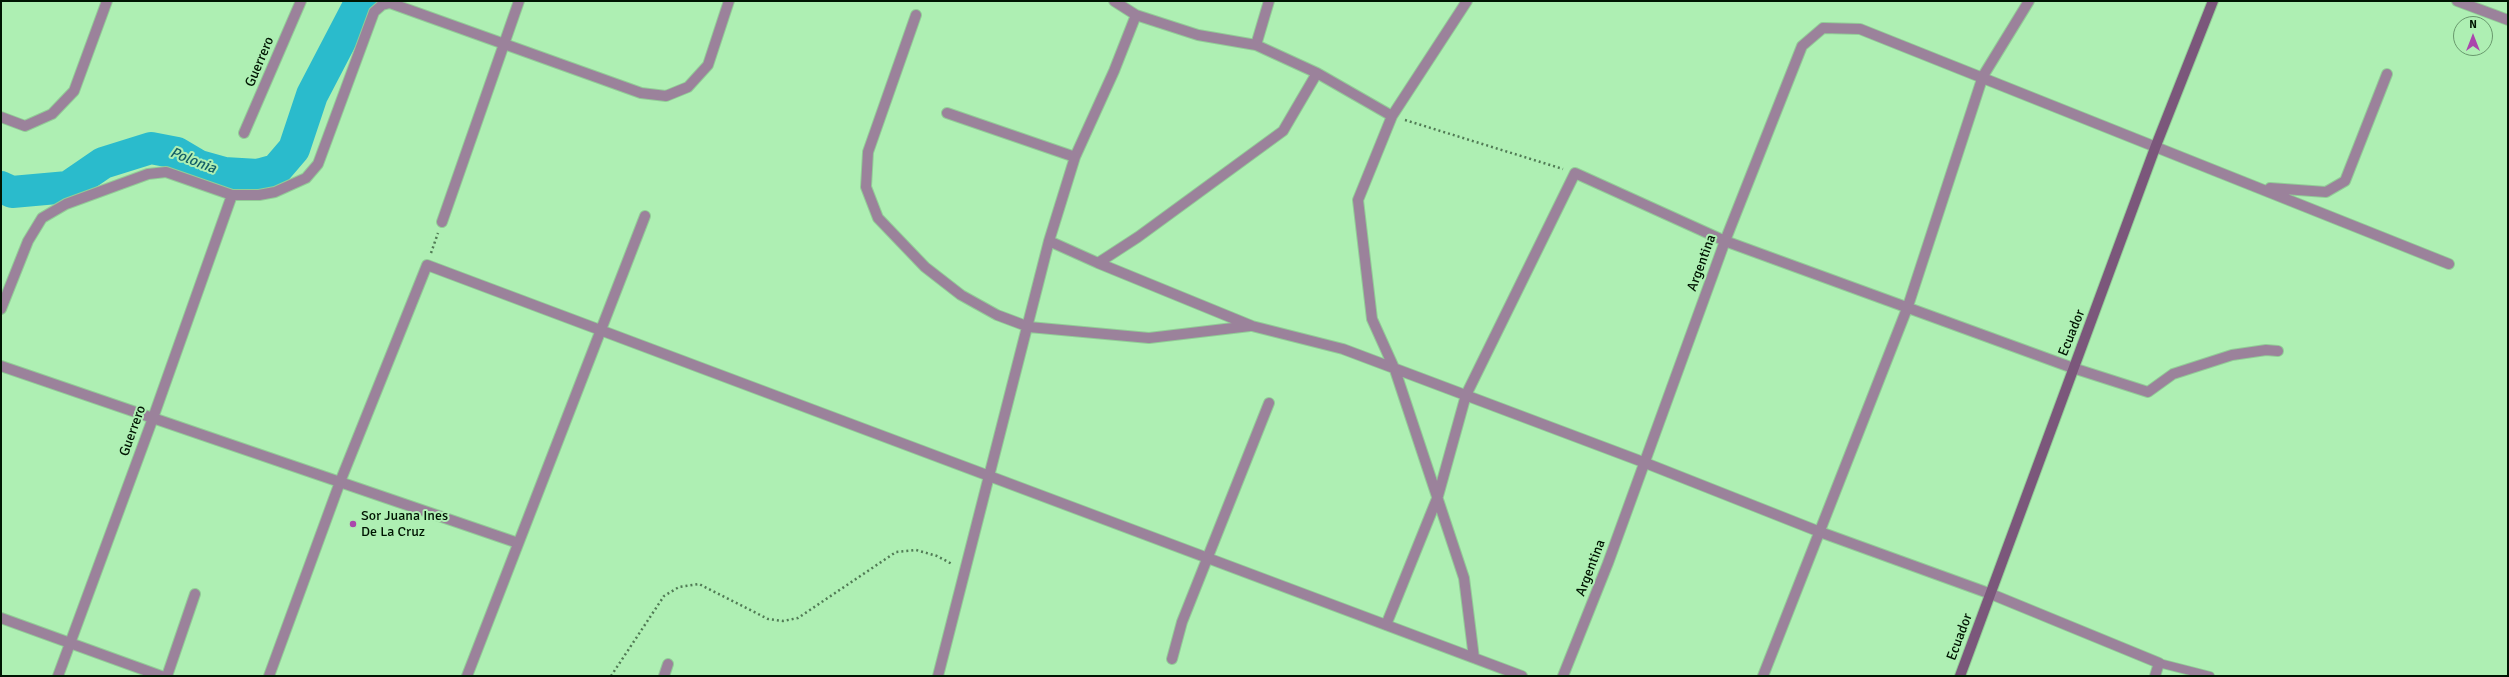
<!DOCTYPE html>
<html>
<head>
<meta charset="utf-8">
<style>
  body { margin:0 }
  #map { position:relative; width:2509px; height:677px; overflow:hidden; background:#aeefb3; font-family:Signika,sans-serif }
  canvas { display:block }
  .frame { position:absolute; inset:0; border:2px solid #001502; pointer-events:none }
  .north { position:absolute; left:2453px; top:16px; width:40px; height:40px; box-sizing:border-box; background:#aeefb3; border:1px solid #68986c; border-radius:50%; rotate:0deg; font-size:11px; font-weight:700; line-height:16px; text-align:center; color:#001502 }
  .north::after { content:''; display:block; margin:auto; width:14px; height:18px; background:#aa47ac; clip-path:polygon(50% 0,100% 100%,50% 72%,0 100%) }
</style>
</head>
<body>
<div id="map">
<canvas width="2509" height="677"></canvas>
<div class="frame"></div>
<div class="north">N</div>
</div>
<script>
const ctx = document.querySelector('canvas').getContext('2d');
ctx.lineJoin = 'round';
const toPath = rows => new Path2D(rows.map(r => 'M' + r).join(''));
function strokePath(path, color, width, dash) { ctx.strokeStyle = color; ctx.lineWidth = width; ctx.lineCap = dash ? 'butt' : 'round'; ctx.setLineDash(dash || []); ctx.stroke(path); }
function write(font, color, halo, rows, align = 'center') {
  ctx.font = font + ' Signika,sans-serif'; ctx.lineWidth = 4; ctx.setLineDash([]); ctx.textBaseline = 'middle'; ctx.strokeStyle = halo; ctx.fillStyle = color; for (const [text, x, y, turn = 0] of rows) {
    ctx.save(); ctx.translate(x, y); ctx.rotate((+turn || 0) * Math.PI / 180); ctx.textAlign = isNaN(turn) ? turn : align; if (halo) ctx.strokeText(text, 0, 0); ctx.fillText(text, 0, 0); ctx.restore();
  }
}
strokePath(toPath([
  [1,187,12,192,68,187,103,163,151,148,177,153,199,166,224,173,258,175,276,170,294,149,312,95,361,1]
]), '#2abbcc', 32);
const lane = toPath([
  [2159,663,2210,676]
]);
const street = toPath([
  [1114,1,1136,15,1198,35,1256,45,1317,73,1392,116],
  [1467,1,1392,116,1358,200,1372,319,1395,370,1464,578,1474,658],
  [2457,1,2508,20],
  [916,15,868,152,866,187,878,218,925,267,961,295,997,315,1029,327,1149,338,1250,326],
  [1256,45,1269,1],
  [947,113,1075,157],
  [1,117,25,126,52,114,74,91,107,1],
  [244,133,301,1],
  [2270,188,2326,192,2345,181,2387,74],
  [442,222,519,1],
  [1049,241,1098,263,1138,237,1283,131,1317,73],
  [1098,263,1252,326,1343,349,1643,462,1820,532,1991,594,2159,663,2155,676],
  [1,309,28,241,42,218,66,204,148,174,166,172,232,195,259,195,275,192,306,178,318,164,374,12,382,5,390,3,641,93,666,96,688,87,708,65,729,1],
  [1,366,518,543],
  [1,618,161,676],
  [1386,625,1438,496,1466,395,1575,173,1725,241,2073,368,2148,392,2173,374,2232,355,2266,350,2278,351],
  [1172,659,1182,622,1269,403],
  [58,676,153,418,232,195],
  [167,676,195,594],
  [269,676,340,482,427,265,1522,676],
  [467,676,645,216],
  [664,676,668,664],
  [938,676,1049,241,1075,157,1114,71,1136,15],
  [1563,676,1608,563,1725,241,1802,46,1823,28,1860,29,2449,264],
  [1763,676,1908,306,1983,76,2029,1]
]);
const secondary = toPath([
  [1960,676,2155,148,2213,1]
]);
strokePath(lane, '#92cc97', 10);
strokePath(street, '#92cc97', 12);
strokePath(secondary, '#92cc97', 12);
strokePath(toPath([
  [1405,120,1563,169],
  [431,253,438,233],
  [611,676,664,596,679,587,699,584,768,619,783,621,798,618,896,552,916,550,937,556,952,564]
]), '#517b55', 2.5, [2, 3]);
strokePath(lane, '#9b829b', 8);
strokePath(street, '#9b829b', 10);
strokePath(secondary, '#7b577b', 10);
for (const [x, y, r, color] of [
  [353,524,4,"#aa47ac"]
]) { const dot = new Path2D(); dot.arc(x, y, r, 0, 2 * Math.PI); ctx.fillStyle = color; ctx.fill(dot); strokePath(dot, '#aeefb3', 1.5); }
write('14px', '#001502', '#aeefb3', [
  ["Guerrero",260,62,-67],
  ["Argentina",1702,263,-70],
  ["Ecuador",2072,333,-68],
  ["Guerrero",133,431,-70],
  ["Argentina",1591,568,-69],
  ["Ecuador",1960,637,-69]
]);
write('14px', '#001502', '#aeefb3', [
  ["Sor Juana Ines",361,516],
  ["De La Cruz",361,532]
], 'left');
write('italic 15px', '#125e67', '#aeefb3', [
  ["Polonia",193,161,21]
]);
</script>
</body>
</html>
